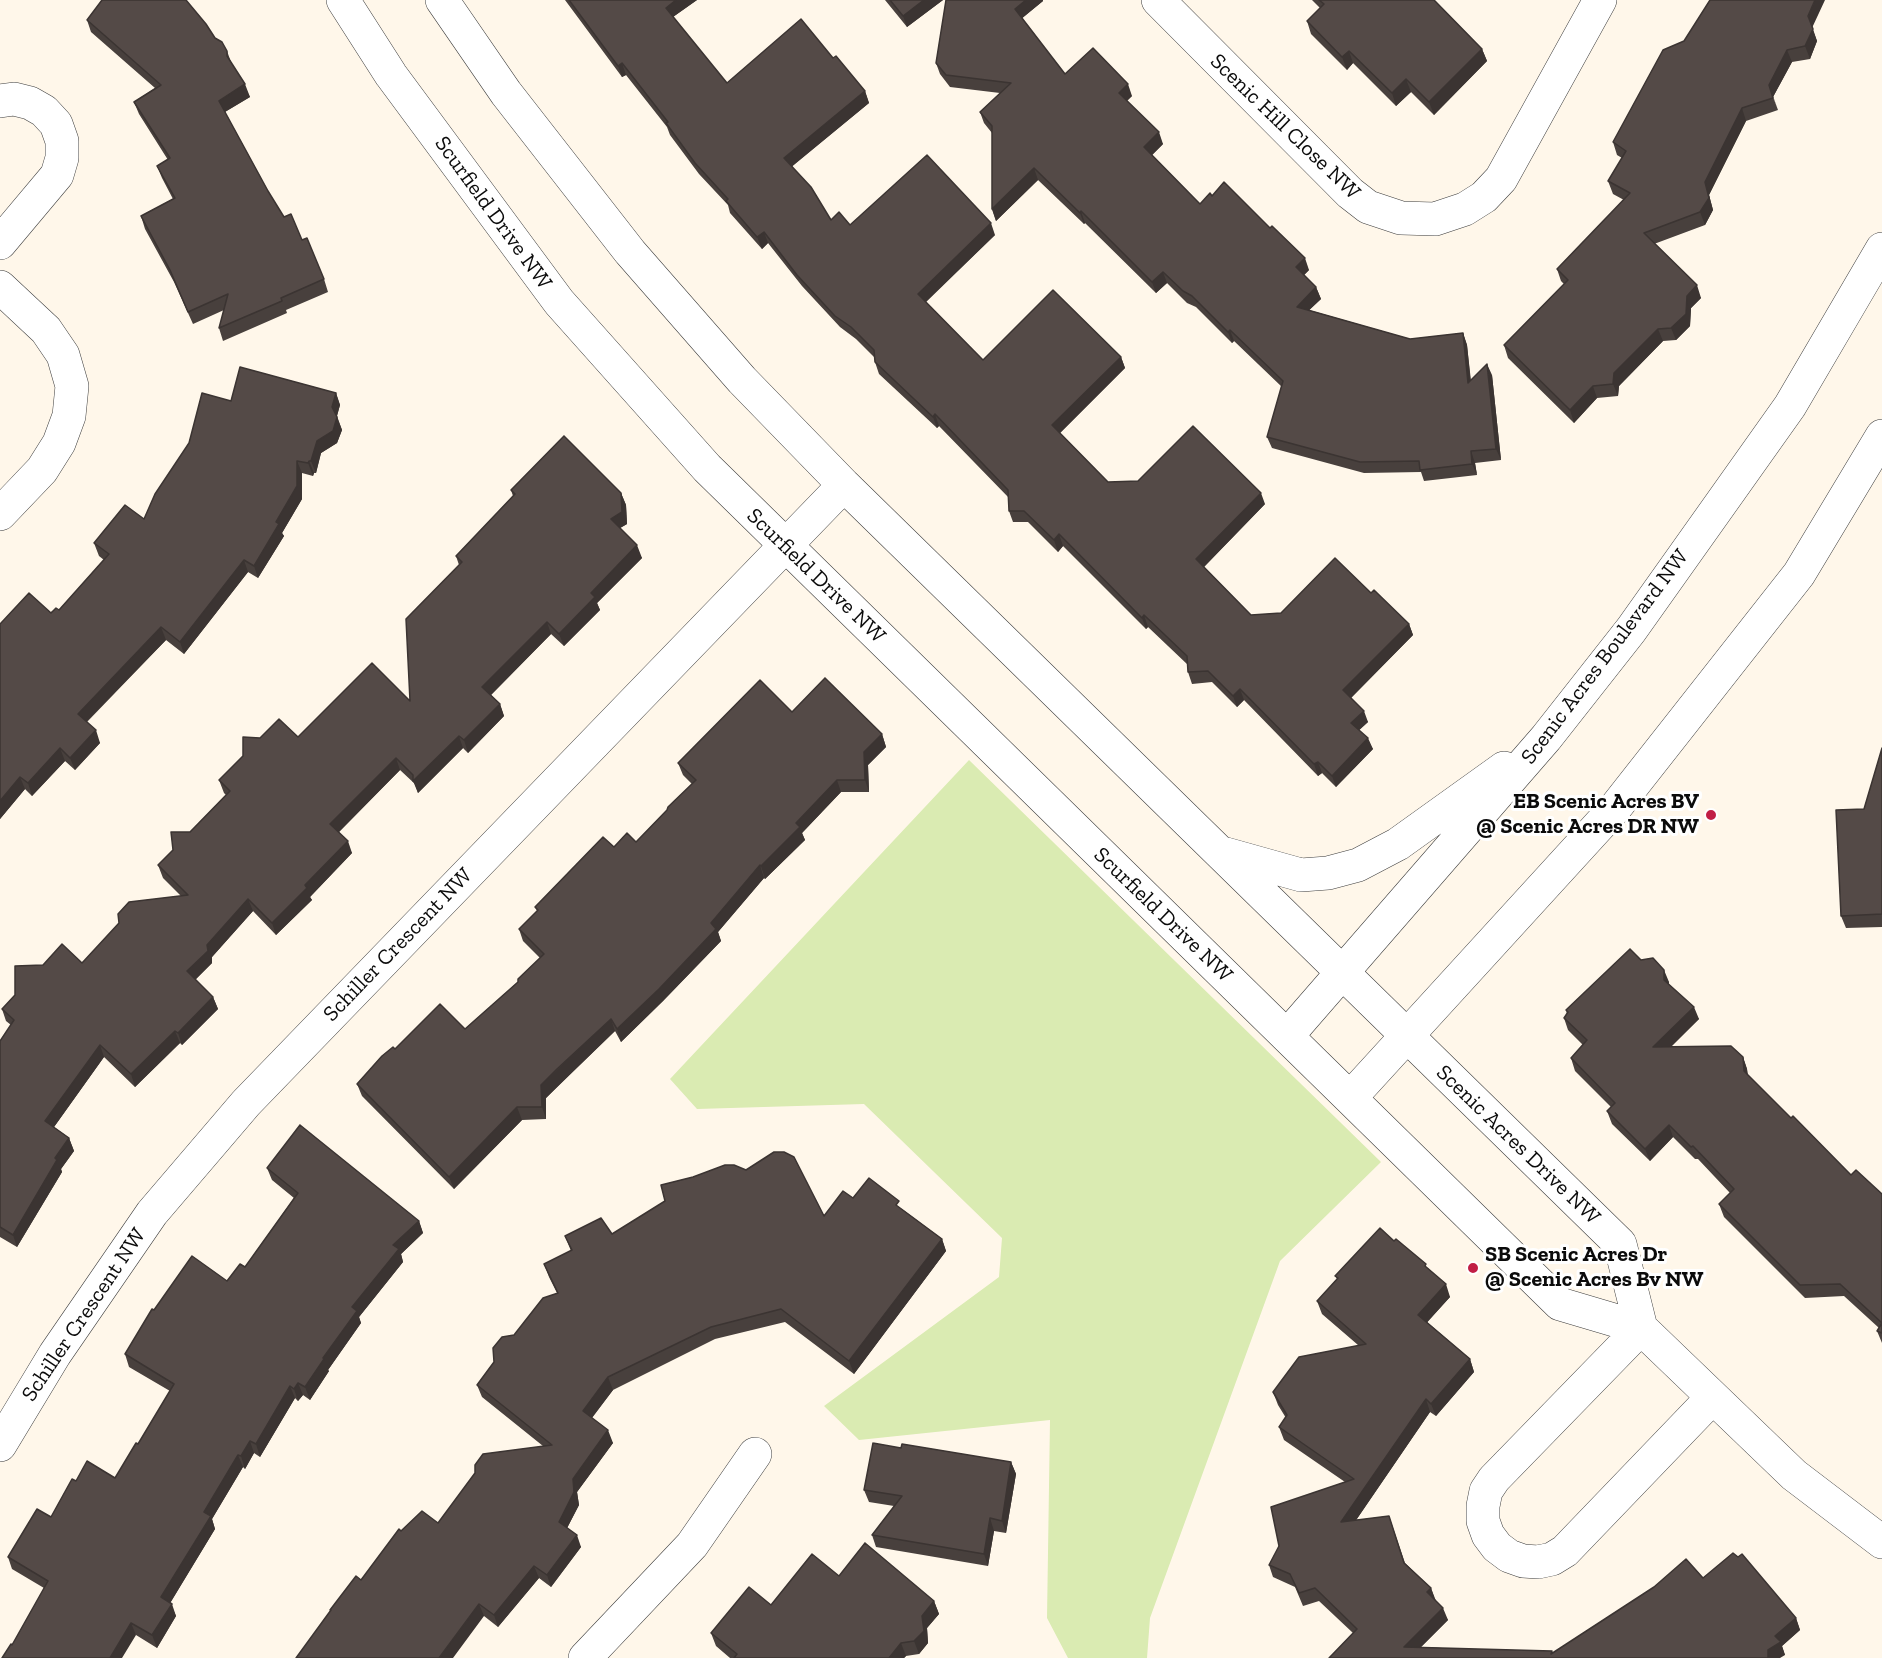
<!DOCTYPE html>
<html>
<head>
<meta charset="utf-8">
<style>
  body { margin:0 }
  canvas { display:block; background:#fff7ea }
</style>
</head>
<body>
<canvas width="1882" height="1658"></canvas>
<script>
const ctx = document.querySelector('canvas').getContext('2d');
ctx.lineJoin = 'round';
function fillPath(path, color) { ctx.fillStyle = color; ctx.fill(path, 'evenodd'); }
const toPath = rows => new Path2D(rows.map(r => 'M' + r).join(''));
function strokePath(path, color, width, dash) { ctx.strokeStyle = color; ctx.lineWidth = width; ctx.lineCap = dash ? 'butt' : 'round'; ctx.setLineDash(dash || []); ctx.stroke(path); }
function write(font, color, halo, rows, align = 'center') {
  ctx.font = font + ' "Zilla Slab",serif'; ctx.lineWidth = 6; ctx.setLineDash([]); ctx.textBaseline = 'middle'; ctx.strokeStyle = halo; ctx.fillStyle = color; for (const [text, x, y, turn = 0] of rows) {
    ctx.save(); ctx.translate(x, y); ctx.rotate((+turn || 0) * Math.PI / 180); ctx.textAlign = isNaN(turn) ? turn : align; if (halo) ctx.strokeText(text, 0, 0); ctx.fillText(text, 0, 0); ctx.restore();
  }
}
fillPath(toPath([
  [969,760,1381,1162,1280,1261,1150,1618,1147,1658,1068,1658,1047,1618,1050,1420,859,1440,824,1406,999,1277,1002,1238,864,1104,697,1109,670,1079]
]), '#daebb2');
const minor = toPath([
  [343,0,391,75,559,302,707,468,1560,1304,1641,1328,1794,1475,1882,1542],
  [442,0,506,93,630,252,742,380,844,485,1620,1244,1641,1328],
  [1158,0,1350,193,1368,207,1401,218,1435,219,1465,209,1484,197,1501,179,1600,0],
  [0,101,14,99,30,103,44,111,56,124,62,141,62,158,57,175,0,243],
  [0,287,46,330,63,355,72,386,69,416,59,443,42,470,0,514],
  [1226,854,1301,875,1328,873,1358,865,1398,844,1504,768],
  [1287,1036,1546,738,1631,630,1790,406,1882,249],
  [1350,1098,1615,808,1799,574,1882,436],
  [1641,1328,1494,1479,1486,1491,1483,1506,1483,1521,1488,1535,1497,1547,1509,1556,1523,1561,1538,1562,1552,1559,1565,1551,1712,1398],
  [0,1445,55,1354,152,1213,246,1103,844,485],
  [585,1658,692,1545,755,1454]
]);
strokePath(minor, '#3e3e3e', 34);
strokePath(minor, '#fff', 33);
fillPath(toPath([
  [565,0,697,0,673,17,727,83,833,58,865,91,869,103,792,166,831,220,850,225,995,235,925,302,983,360,1121,357,1125,368,1060,433,1108,482,1265,504,1204,567,1251,615,1281,613,1371,593,1409,624,1413,635,1351,698,1368,722,1359,730,1373,749,1336,787,1322,773,1318,776,1244,700,1237,707,1212,682,1192,684,1188,672,1188,665,1148,627,1146,629,1063,546,1058,552,1028,522,1013,522,1009,511,1009,498,939,426,937,428,879,374,875,362,875,358,856,339,840,327,802,286,768,243,762,249,730,213,728,205,699,174,670,135,667,127,626,75,622,77],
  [885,0,943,0,907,27],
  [946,0,1043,0,1043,1,1022,18,1065,74,1132,96,1127,101,1163,144,1152,155,1200,204,1212,196,1309,270,1304,275,1316,287,1321,299,1309,310,1410,339,1463,333,1467,345,1471,381,1492,375,1501,460,1475,463,1477,475,1424,481,1421,472,1364,473,1272,448,1267,437,1282,387,1234,341,1232,343,1196,307,1187,303,1167,283,1156,293,1085,223,1084,224,1038,180,996,221,992,209,992,133,984,123,980,112,1000,93,950,87,940,74,936,63],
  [1312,0,1434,0,1482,49,1487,61,1434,115,1411,92,1396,106,1353,63,1347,70,1311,34,1307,21,1320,8],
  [87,20,215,38,227,51,231,62,250,97,225,112,268,191,284,217,302,240,324,279,328,292,286,310,287,313,223,341,219,328,224,310,193,324,174,282,145,229,141,216,173,199,162,178,157,166,168,160,139,114,134,102,155,88,91,32],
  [1812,28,1817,41,1810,59,1792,62,1773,97,1778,110,1746,121,1709,195,1713,210,1705,225,1654,244,1701,298,1691,308,1690,326,1676,340,1663,341,1619,386,1618,396,1597,398,1574,423,1508,358,1504,345,1564,284,1561,281,1557,269,1624,200,1613,194,1608,181,1622,158,1617,155,1613,142],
  [336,393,340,405,337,416,342,430,337,443,321,453,316,473,314,473,313,476,302,473,302,499,282,533,284,536,258,578,248,572,184,654,166,640,87,722,100,743,75,770,65,761,32,796,25,789,0,819,0,624,59,610,104,560,99,556,94,543,144,519,231,401],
  [511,490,621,493,626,505,627,524,620,528,642,558,597,603,600,610,564,646,551,634,491,695,500,704,504,716,468,753,463,748,418,793,415,784,400,770,339,832,352,853,310,897,312,900,276,935,253,911,212,957,212,963,195,980,213,997,218,1009,182,1045,180,1043,135,1087,104,1057,54,1127,69,1138,74,1151,61,1169,62,1172,17,1247,0,1237,0,1041,11,1025,6,1021,2,1009,82,963,181,896,163,878,158,865,226,795,224,793,219,780,260,738,298,737,410,701,459,565,456,556,513,496],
  [792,712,882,734,886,747,868,765,869,792,841,792,802,833,805,840,765,879,764,878,718,932,721,941,663,1001,621,1042,615,1031,562,1082,546,1098,546,1119,522,1120,454,1189,362,1096,357,1084,395,1049,465,1029,518,982,540,958,523,941,519,929,537,911,535,907,614,847,636,842,692,784,683,775,678,763],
  [1882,748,1882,927,1846,928,1841,916,1864,809],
  [1641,960,1669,982,1669,984,1699,1019,1671,1047,1743,1057,1747,1069,1748,1075,1791,1118,1851,1175,1882,1194,1882,1343,1877,1331,1879,1328,1844,1296,1805,1298,1724,1217,1719,1204,1730,1193,1698,1159,1695,1159,1673,1137,1650,1161,1612,1124,1607,1111,1611,1107,1575,1071,1571,1058,1583,1045,1568,1030,1564,1018,1567,1014,1566,1010],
  [267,1168,419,1221,423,1233,401,1254,403,1262,359,1317,361,1323,328,1370,329,1371,310,1400,303,1395,298,1401,295,1398,260,1457,254,1453,245,1469,243,1467,212,1519,215,1529,170,1603,176,1616,157,1648,136,1635,44,1588,12,1569,8,1557,51,1517,76,1481,115,1478,138,1444,170,1391,129,1367,125,1354,154,1310,227,1281,245,1267,294,1198,272,1180],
  [853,1198,902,1209,942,1239,946,1251,854,1374,785,1322,715,1339,613,1390,592,1418,613,1443,577,1492,579,1505,567,1528,581,1547,551,1587,539,1578,498,1627,484,1616,331,1612,330,1610,361,1580,401,1531,438,1523,543,1446,482,1397,477,1385,514,1335,557,1293,549,1277,544,1264,571,1251,565,1236,612,1234,824,1216],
  [1428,1268,1450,1297,1427,1322,1470,1359,1474,1372,1436,1416,1430,1412,1356,1520,1389,1516,1405,1563,1431,1588,1435,1600,1448,1620,1421,1647,1552,1653,1703,1578,1796,1618,1800,1630,1782,1646,1785,1655,1329,1658,1353,1633,1319,1601,1303,1606,1295,1587,1273,1577,1269,1565,1345,1482,1284,1440,1279,1427,1286,1418,1278,1405,1273,1392,1358,1345,1322,1314,1317,1301,1337,1279,1335,1276],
  [901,1448,1011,1462,1016,1474,1006,1533,994,1531,988,1566,876,1547,872,1535,894,1506,869,1502,864,1490],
  [839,1576,934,1601,939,1614,927,1628,928,1643,919,1654,906,1656,904,1658,730,1658,716,1646,711,1633,771,1605]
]), '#48403d');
fillPath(toPath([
  [676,0,697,0,670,19,666,8],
  [924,0,943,0,907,27,903,16],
  [1026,0,1043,0,1043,1,1020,20,1015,9],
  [1815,0,1825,0,1812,28,1808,16],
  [1813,29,1817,41,1810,59,1805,46],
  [1482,49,1487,61,1434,115,1429,102],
  [1787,50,1792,62,1773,97,1778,110,1769,85],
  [1349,51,1353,63,1347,70,1342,57],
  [622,63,626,75,622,77,618,66],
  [1406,79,1411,92,1396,106,1392,93],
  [245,84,250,97,223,113,219,101],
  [1128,84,1132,96,1123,104,1119,93],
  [865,91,869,103,789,169,784,158],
  [1742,108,1746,121,1709,195,1713,210,1705,225,1700,212,1705,182],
  [1159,132,1163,144,1148,159,1144,147],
  [1034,168,1038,180,996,221,992,209],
  [1081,211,1085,223,1084,224,1080,213],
  [991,223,995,235,922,306,918,294],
  [764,232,768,243,762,249,757,237],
  [1305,258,1309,270,1300,279,1296,267],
  [1163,272,1167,283,1156,293,1152,282],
  [1697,285,1701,298,1691,308,1690,326,1676,340,1671,328,1687,296],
  [1316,287,1321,299,1301,318,1297,307],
  [1658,329,1663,341,1619,386,1618,396,1613,384,1614,373],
  [1230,330,1234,341,1232,343,1228,332],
  [1463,333,1467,345,1472,395,1468,383],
  [1121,357,1125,368,1056,437,1052,425],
  [1487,364,1492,375,1501,460,1496,449],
  [1593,386,1597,398,1574,423,1570,410],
  [336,393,340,405,336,419,332,407],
  [935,414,939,426,937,428,933,417],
  [337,417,342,430,337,443,321,453,316,473,311,461,317,441],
  [1471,451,1475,463,1477,475,1472,464],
  [297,461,302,473,302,499,282,533,284,536,258,578,254,566,276,522],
  [309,461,314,473,313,476,308,463],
  [621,493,626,505,627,524,615,531,611,519],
  [1261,493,1265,504,1201,570,1196,559],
  [1059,534,1063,546,1058,552,1054,540],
  [637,545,642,558,597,603,600,610,564,646,559,634,591,593],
  [244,560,248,572,184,654,180,642],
  [1144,615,1148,627,1146,629,1142,618],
  [547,622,551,634,487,699,482,687],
  [1409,624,1413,635,1347,702,1343,690],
  [161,627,166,640,82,726,78,714],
  [1240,689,1244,700,1237,707,1233,696],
  [500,704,504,716,468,753,464,740],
  [1364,711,1368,722,1355,734,1351,723],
  [96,730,100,743,75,770,70,758],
  [882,734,886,747,868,765,869,792,865,780,864,752],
  [459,736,463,748,418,793,413,781],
  [1368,738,1373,749,1336,787,1332,776],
  [60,748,65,761,32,796,28,783],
  [396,758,400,770,335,836,330,824],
  [1318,762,1322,773,1318,776,1314,764],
  [20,777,25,789,0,819,0,801],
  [837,780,841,792,802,833,805,840,765,879,761,866,796,823],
  [348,841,352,853,310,897,312,900,276,935,272,923,305,885],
  [760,865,764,878,718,932,721,941,663,1001,621,1042,617,1029,711,923],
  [248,899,253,911,212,957,212,963,191,984,187,971,207,945],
  [1664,970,1669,982,1669,992,1664,980],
  [213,997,218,1009,182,1045,178,1033],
  [1694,1007,1699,1019,1658,1059,1653,1047],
  [611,1019,615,1031,546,1098,546,1119,542,1107,541,1085],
  [175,1031,180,1043,135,1087,131,1074],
  [100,1045,104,1057,49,1134,45,1121],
  [1743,1057,1747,1069,1748,1084,1744,1071],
  [517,1107,522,1120,454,1189,449,1177],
  [1669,1125,1673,1137,1650,1161,1645,1149],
  [69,1138,74,1151,61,1169,62,1172,17,1247,13,1235,55,1158],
  [419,1221,423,1233,401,1254,403,1262,359,1317,361,1323,328,1370,329,1371,310,1400,305,1387,352,1307,393,1245],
  [942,1239,946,1251,854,1374,849,1361],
  [1446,1284,1450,1297,1423,1327,1418,1315],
  [1470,1359,1474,1372,1436,1416,1431,1404],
  [608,1377,613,1390,587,1424,583,1411],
  [298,1383,303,1395,298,1401,294,1389],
  [290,1386,295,1398,260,1457,256,1444],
  [1426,1399,1430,1412,1346,1535,1341,1522],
  [608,1430,613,1443,577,1492,579,1505,564,1534,559,1522,573,1479],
  [250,1441,254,1453,245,1469,241,1456],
  [238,1455,243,1467,212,1519,215,1529,166,1610,161,1597,204,1512],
  [1011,1462,1016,1474,1006,1533,1002,1521],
  [990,1518,994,1531,988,1566,984,1554],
  [577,1535,581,1547,551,1587,547,1575],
  [534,1566,539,1578,498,1627,494,1615],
  [1431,1588,1436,1601,1427,1592],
  [934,1601,939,1614,927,1628,928,1643,919,1654,914,1641,922,1616],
  [172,1604,176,1616,157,1648,152,1635],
  [479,1604,484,1616,453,1658,439,1658],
  [1443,1608,1448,1620,1410,1658,1404,1647],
  [1796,1618,1800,1630,1782,1646,1785,1655,1780,1658,1768,1658,1768,1650,1775,1636],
  [131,1623,136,1635,122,1658,110,1658],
  [901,1643,906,1656,904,1658,889,1658]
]), '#3b3432');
const building = toPath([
  [102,0,186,0,206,24,215,38,222,42,227,51,227,56,245,84,219,101,268,191,284,217,291,214,302,240,307,238,324,279,281,298,282,301,219,328,228,294,188,312,170,270,141,216,175,198,157,166,170,158,134,102,161,85,87,20,102,0],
  [569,0,676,0,666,8,727,83,801,19,833,58,836,56,865,91,784,158,811,187,831,220,839,212,850,225,927,155,991,223,918,294,983,360,1053,290,1121,357,1052,425,1108,482,1138,481,1193,426,1261,493,1196,559,1251,615,1281,613,1335,558,1371,593,1374,590,1409,624,1343,690,1364,711,1351,723,1368,738,1332,776,1318,762,1314,764,1240,689,1233,696,1208,671,1188,672,1187,656,1144,615,1142,618,1059,534,1054,540,1024,511,1009,511,1008,490,935,414,933,417,875,362,874,350,851,327,835,316,797,275,764,232,757,237,726,201,728,199,695,163,666,123,668,122,622,63,618,66,569,0],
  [890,0,924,0,903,16,890,0],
  [946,0,1026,0,1015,9,1065,74,1093,48,1128,84,1119,93,1159,132,1144,147,1200,204,1210,193,1212,196,1224,182,1270,228,1272,226,1305,258,1296,267,1316,287,1297,307,1410,339,1463,333,1468,383,1487,364,1496,449,1471,451,1472,464,1420,470,1419,461,1360,462,1267,437,1283,381,1230,330,1228,332,1192,296,1183,291,1163,272,1152,282,1081,211,1080,213,1034,168,992,209,992,126,980,112,1011,83,946,75,936,63,946,0],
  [1319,0,1434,0,1482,49,1429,102,1406,79,1392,93,1349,51,1342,57,1307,21,1324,4,1319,0],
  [1710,0,1815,0,1808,16,1813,29,1805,46,1787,50,1769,85,1773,98,1742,108,1705,182,1709,198,1700,212,1644,233,1697,285,1687,296,1686,314,1671,328,1658,329,1614,373,1613,384,1593,386,1570,410,1504,345,1568,280,1557,269,1630,193,1608,181,1626,151,1613,142,1663,50,1684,41,1710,0],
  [240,367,336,393,332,407,337,417,333,431,317,441,311,461,309,461,308,463,297,461,297,486,276,522,279,524,254,566,244,560,180,642,161,627,78,714,96,730,70,758,60,748,28,783,20,777,0,801,0,624,29,593,51,613,56,608,59,610,109,554,94,543,125,505,144,519,155,494,189,443,202,393,231,401,240,367],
  [564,436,621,493,622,512,611,519,637,545,591,593,595,597,559,634,547,622,482,687,500,704,464,740,459,736,413,781,413,775,396,758,330,824,348,841,305,885,307,888,272,923,248,899,207,945,208,951,187,971,213,997,178,1033,175,1031,131,1074,100,1045,45,1121,69,1138,55,1158,57,1160,13,1235,0,1227,0,1041,14,1020,2,1009,15,995,15,966,43,965,62,944,82,963,119,923,118,914,129,902,188,895,158,865,173,850,171,832,190,832,230,791,219,780,243,756,243,737,260,738,279,719,298,737,372,663,410,701,406,619,462,562,456,556,515,494,511,490,564,436],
  [825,678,882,734,864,752,865,780,837,780,796,823,800,827,761,866,760,865,711,923,716,929,659,989,617,1029,611,1019,557,1069,541,1085,542,1107,517,1107,449,1177,357,1084,382,1056,393,1047,395,1049,440,1004,465,1029,518,982,518,979,544,954,519,929,538,910,535,907,603,837,614,847,627,833,636,842,667,810,668,807,696,780,678,763,760,680,792,712,825,678],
  [1882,748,1882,914,1841,916,1836,810,1864,809,1882,748],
  [1630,949,1641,960,1653,958,1664,970,1664,980,1694,1007,1653,1047,1731,1046,1743,1057,1744,1071,1791,1118,1793,1116,1851,1175,1856,1170,1882,1194,1882,1333,1877,1331,1882,1323,1840,1284,1800,1285,1719,1204,1734,1189,1693,1146,1691,1147,1669,1125,1645,1149,1607,1111,1615,1103,1571,1058,1587,1040,1564,1018,1568,1012,1566,1010,1630,949],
  [300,1125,419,1221,393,1245,399,1249,352,1307,357,1311,323,1358,324,1359,305,1387,298,1383,294,1389,290,1386,256,1444,250,1441,241,1456,238,1455,204,1512,211,1516,161,1597,172,1604,152,1635,131,1623,110,1658,2,1658,11,1644,12,1645,48,1581,8,1557,37,1509,51,1517,72,1479,76,1481,87,1461,115,1478,136,1443,138,1444,174,1384,125,1354,152,1309,154,1310,192,1256,227,1281,240,1264,245,1267,298,1193,267,1168,300,1125],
  [774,1152,784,1152,794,1157,824,1216,843,1191,853,1198,869,1178,899,1201,896,1205,942,1239,849,1361,781,1309,711,1327,608,1377,583,1411,608,1430,573,1479,574,1492,559,1522,577,1535,547,1575,534,1566,494,1615,479,1604,439,1658,296,1658,331,1610,330,1610,356,1576,361,1580,399,1529,401,1531,422,1511,438,1523,475,1473,475,1465,483,1454,552,1445,477,1385,494,1362,493,1348,502,1337,514,1335,543,1298,558,1293,544,1264,572,1250,565,1236,601,1218,612,1234,665,1201,661,1185,693,1177,725,1165,734,1165,746,1170,774,1152],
  [1380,1228,1394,1241,1396,1239,1426,1264,1425,1266,1446,1284,1418,1315,1470,1359,1431,1404,1426,1399,1341,1522,1389,1516,1404,1563,1431,1588,1427,1592,1443,1608,1404,1647,1552,1651,1551,1654,1654,1587,1686,1559,1703,1578,1733,1553,1738,1557,1742,1554,1796,1618,1775,1636,1781,1642,1768,1650,1768,1658,1329,1658,1357,1629,1315,1588,1299,1593,1290,1574,1269,1565,1279,1546,1271,1507,1354,1479,1279,1427,1287,1415,1273,1392,1299,1357,1366,1344,1317,1301,1338,1278,1335,1276,1380,1228],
  [873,1443,901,1448,902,1444,1011,1462,1002,1521,990,1518,984,1554,872,1535,902,1496,864,1490,873,1443],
  [865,1543,934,1601,922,1616,924,1631,914,1641,901,1643,889,1658,734,1658,737,1654,711,1633,749,1587,771,1605,812,1554,839,1576,865,1543]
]);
fillPath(building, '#544a47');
strokePath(building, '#3b3432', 1.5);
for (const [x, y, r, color] of [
  [1711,815,6,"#c11e45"],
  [1473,1268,6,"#c11e45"]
]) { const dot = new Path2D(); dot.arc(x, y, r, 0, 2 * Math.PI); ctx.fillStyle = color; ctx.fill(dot); strokePath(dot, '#fff', 2); }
write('22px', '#0b0b0b', '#fff', [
  ["Scenic Hill Close NW",1285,127,44],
  ["Scurfield Drive NW",493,213,54],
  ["Scurfield Drive NW",816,576,44],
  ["Scenic Acres Boulevard NW",1605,657,-53],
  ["Scurfield Drive NW",1163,915,44],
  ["Schiller Crescent NW",398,945,-46],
  ["Scenic Acres Drive NW",1518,1145,44],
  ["Schiller Crescent NW",84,1315,-56]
]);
write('bold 22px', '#0b0b0b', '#fff', [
  ["EB Scenic Acres BV",1699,802],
  ["@ Scenic Acres DR NW",1699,827],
  ["SB Scenic Acres Dr",1485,1255,"left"],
  ["@ Scenic Acres Bv NW",1485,1280,"left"]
], 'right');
</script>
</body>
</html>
